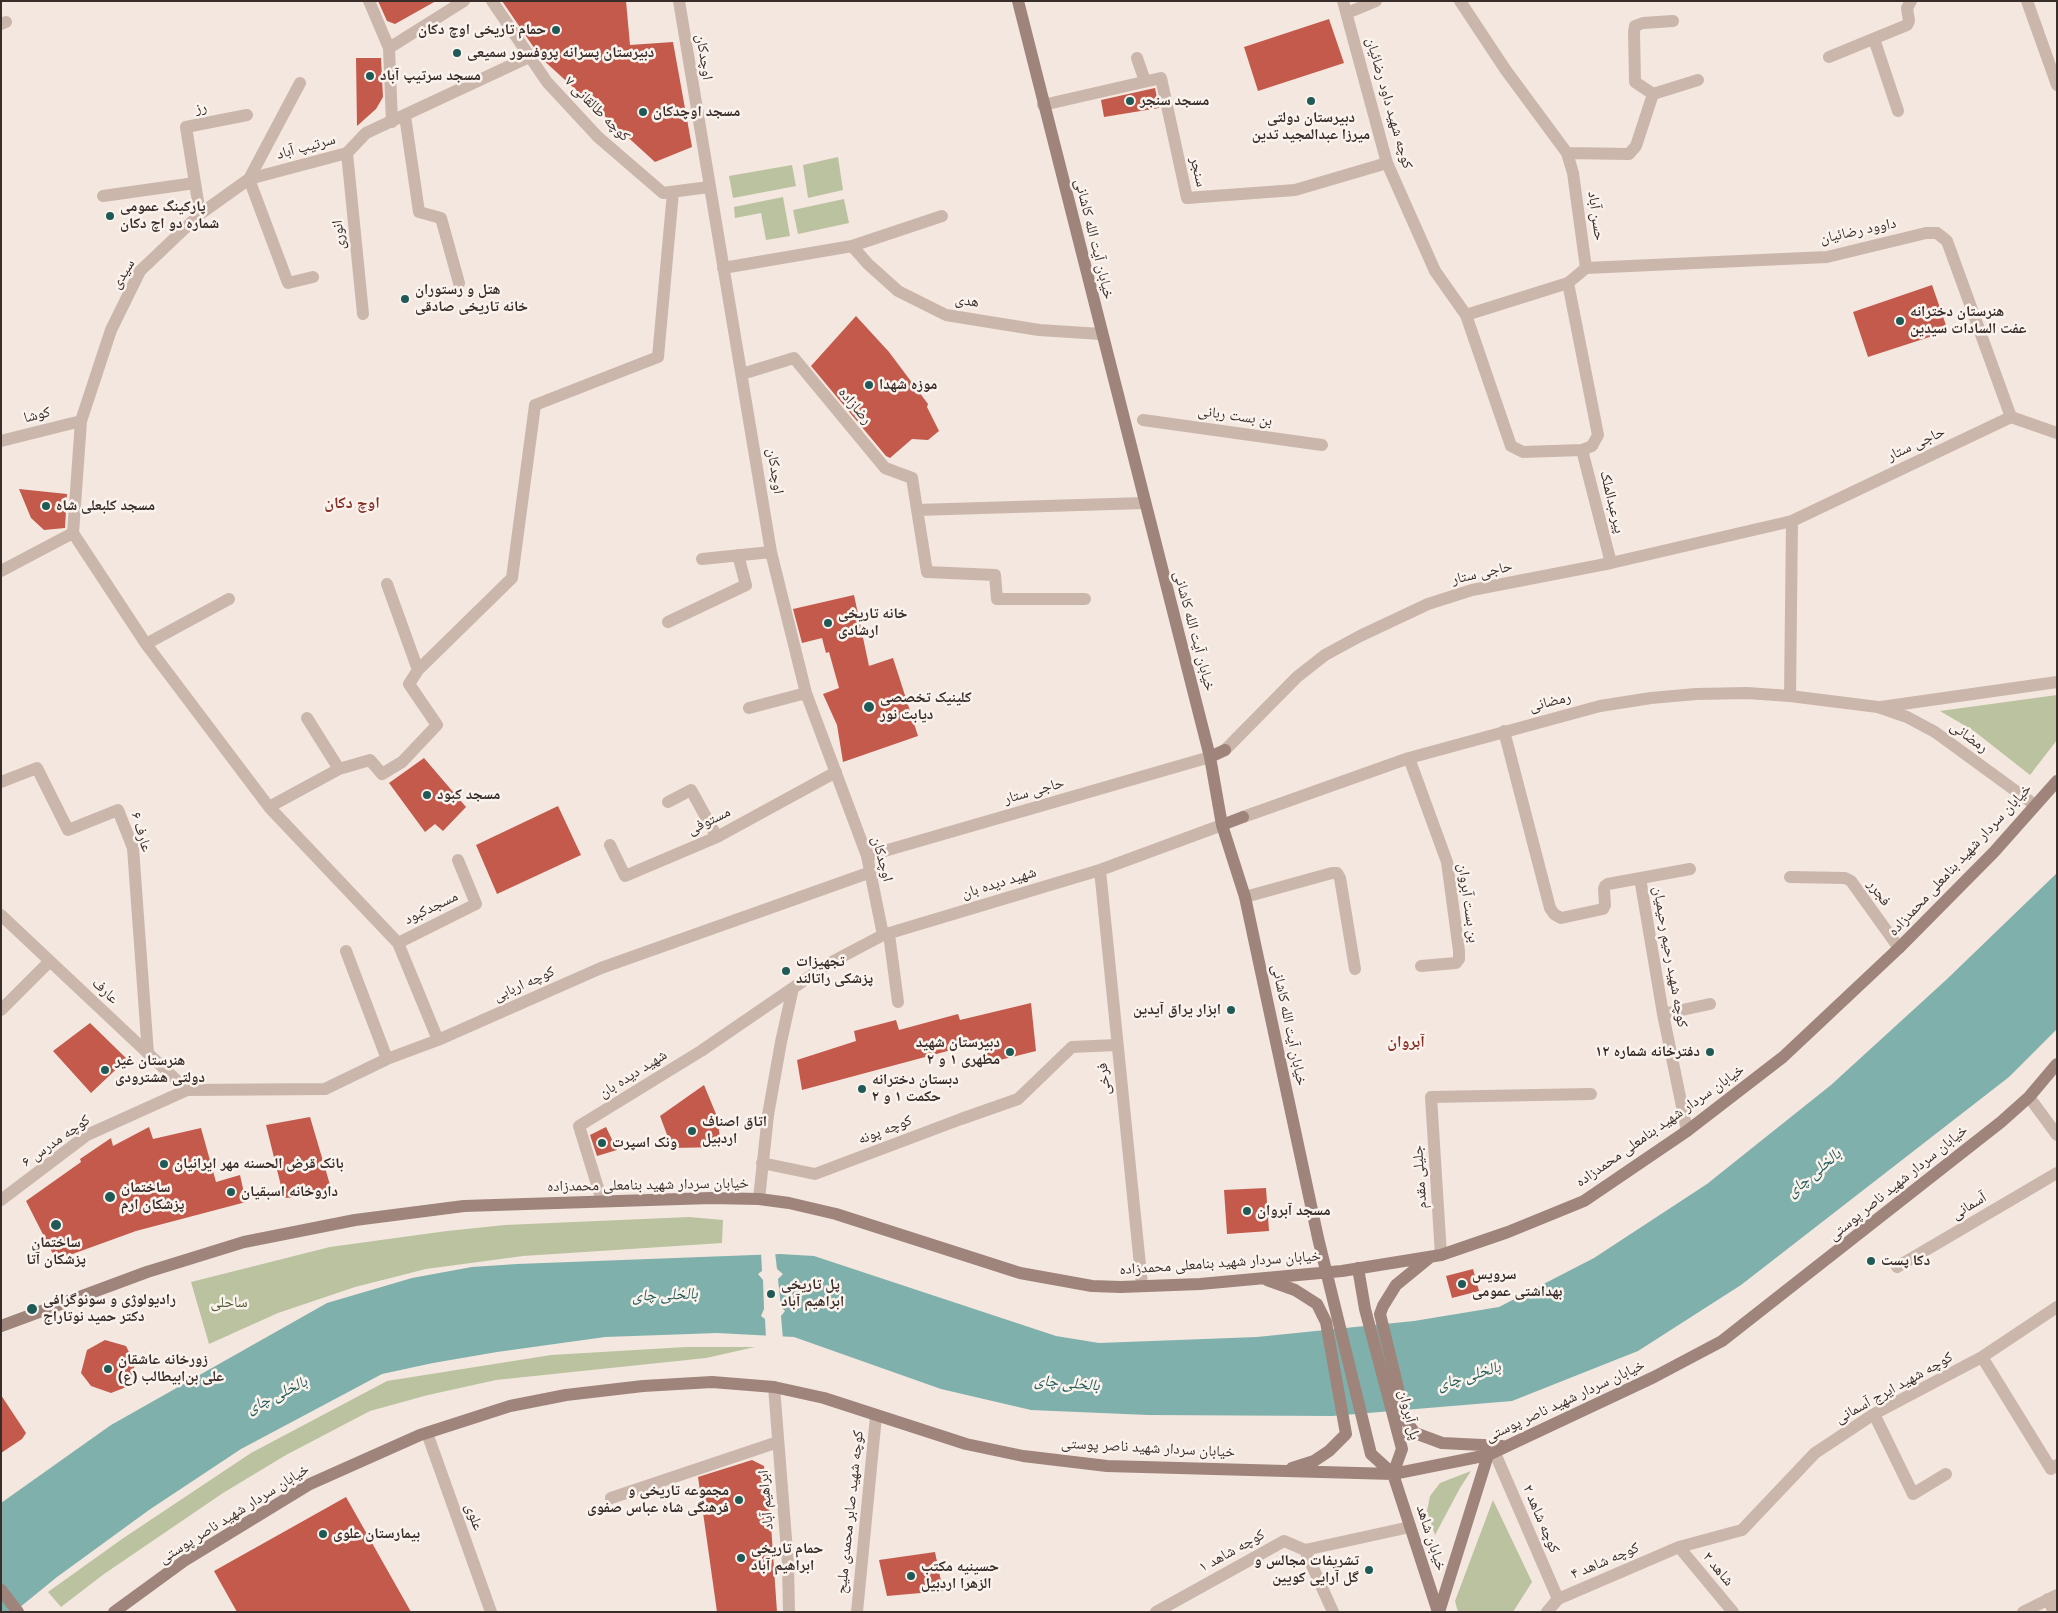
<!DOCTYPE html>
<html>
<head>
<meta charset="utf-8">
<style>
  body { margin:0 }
  #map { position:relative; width:2058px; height:1613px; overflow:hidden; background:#f3e7df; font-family:"Noto Sans",sans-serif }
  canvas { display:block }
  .frame { position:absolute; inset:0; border:2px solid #392d2a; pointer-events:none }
</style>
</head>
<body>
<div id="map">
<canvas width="2058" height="1613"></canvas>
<div class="frame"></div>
</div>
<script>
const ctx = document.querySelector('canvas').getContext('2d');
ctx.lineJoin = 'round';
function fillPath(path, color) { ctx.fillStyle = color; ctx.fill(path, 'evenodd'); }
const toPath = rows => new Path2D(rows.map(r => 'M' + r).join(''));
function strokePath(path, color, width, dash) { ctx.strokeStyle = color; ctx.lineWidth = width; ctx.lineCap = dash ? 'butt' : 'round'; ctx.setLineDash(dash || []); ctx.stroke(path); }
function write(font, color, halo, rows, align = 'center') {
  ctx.font = font + ' "Noto Sans","Noto Naskh Arabic",sans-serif'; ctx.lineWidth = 5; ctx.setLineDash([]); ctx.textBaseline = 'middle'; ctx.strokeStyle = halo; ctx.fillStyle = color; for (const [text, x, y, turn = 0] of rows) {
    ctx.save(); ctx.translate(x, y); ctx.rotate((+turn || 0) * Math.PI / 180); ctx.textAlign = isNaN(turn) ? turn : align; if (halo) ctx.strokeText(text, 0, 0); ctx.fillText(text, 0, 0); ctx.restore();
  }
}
fillPath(toPath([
  [838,157,843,190,808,198,803,165],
  [792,165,796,186,733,198,729,176],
  [783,197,790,236,766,240,761,213,735,218,734,207],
  [844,199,849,223,798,234,793,210],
  [2057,695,2057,740,2030,775,1974,731,1940,711],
  [689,1217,723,1220,722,1243,523,1256,426,1269,355,1287,278,1313,209,1344,191,1282,330,1247,447,1231,505,1225],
  [686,1347,755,1347,706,1358,496,1380,428,1395,370,1411,286,1455,223,1493,104,1574,61,1607,48,1592,122,1539,251,1453,387,1381,551,1355],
  [1471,1471,1460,1488,1435,1535,1427,1511,1430,1496,1440,1483],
  [1493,1500,1532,1582,1513,1612,1458,1612,1455,1601]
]), '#bbc29f');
fillPath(toPath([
  [2057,873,2057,1029,2009,1077,1741,1285,1638,1351,1512,1401,1332,1416,1148,1415,1031,1410,941,1389,794,1337,717,1333,605,1337,497,1352,433,1363,382,1374,241,1449,149,1510,57,1577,14,1612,1,1612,1,1503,111,1425,327,1303,412,1278,472,1267,517,1264,780,1254,814,1256,1056,1336,1099,1343,1257,1337,1414,1321,1499,1307,1594,1258,1707,1184,1831,1085,1946,980]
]), '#7fb0ab');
fillPath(toPath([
  [761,1252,775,1252,777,1269,783,1274,778,1279,781,1307,785,1311,781,1316,783,1339,766,1338,765,1319,761,1316,764,1309,763,1280,758,1274,762,1271]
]), '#f3e7df');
fillPath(toPath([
  [378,1,436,1,395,24,387,21],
  [502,1,626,1,630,45,673,42,692,147,655,162,541,58],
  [1329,19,1344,63,1258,91,1244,47],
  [356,58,381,58,383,97,376,109,357,126],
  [1155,88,1159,108,1104,117,1101,100],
  [1932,285,1948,331,1868,357,1853,312],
  [856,316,889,352,928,404,927,407,939,431,928,440,912,439,890,458,886,456,811,366],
  [19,489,67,494,65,528,44,530,31,518],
  [854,595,869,666,893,658,918,736,843,762,837,725,823,694,839,688,829,652,826,653,822,638,802,643,793,609],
  [424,758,466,807,443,831,435,824,425,832,389,783],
  [558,806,581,855,497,894,476,845],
  [1031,1003,1036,1051,988,1063,982,1045,971,1048,970,1045,802,1090,797,1060,856,1041,854,1031,896,1020,899,1030,958,1014,960,1020],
  [90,1023,127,1059,91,1093,53,1051],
  [704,1085,716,1114,722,1147,672,1148,660,1116],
  [310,1117,333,1195,284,1198,266,1125],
  [149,1127,153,1139,201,1128,216,1182,240,1175,246,1202,136,1231,56,1260,26,1201,81,1162,80,1159,111,1138,113,1146],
  [606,1127,617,1150,597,1156,590,1135],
  [1266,1188,1269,1231,1227,1234,1224,1190],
  [1473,1269,1479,1291,1452,1298,1446,1276],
  [105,1340,126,1346,135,1364,129,1386,111,1393,91,1386,81,1373,87,1350],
  [1,1395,26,1433,22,1439,1,1453],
  [752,1460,764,1466,771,1525,777,1612,717,1612,698,1477],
  [346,1497,411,1612,237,1612,214,1571],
  [935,1552,943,1591,887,1596,879,1560]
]), '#c45a4c');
strokePath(toPath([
  [369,1,389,48],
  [492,1,547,82,598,137,663,193,709,187],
  [679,1,771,552,806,693,867,856,883,935],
  [1343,1,1387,163,1435,271,1466,315,1511,446,1523,452,1582,450,1592,446,1598,435,1568,283,1586,268,1573,173,1567,153,1505,69,1460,1],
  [2027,1,2057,85],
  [1347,13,1376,1],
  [1,24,6,22],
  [1874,39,1898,111],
  [1829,57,1907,25,1909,21,1907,8,1911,1],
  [1137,58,1145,81],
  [1653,94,1635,82,1634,32,1635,26,1643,23,1673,21],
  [1043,105,1161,78,1187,198,1295,190,1387,163],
  [405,116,419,212,441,218,459,283],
  [392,122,389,48,464,1],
  [347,153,363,314],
  [1567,153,1629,154,1636,146,1653,94,1698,80],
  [249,179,347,153,366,133,529,57],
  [249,179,288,283,313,277],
  [103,196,195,183],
  [200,214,186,127,247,115],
  [852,246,942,216],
  [723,268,852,246,868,264,898,291,946,315,1039,330,1101,334],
  [1586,268,1827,257,1926,233,1937,233,1947,241,2011,417],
  [1466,315,1568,283],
  [742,374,794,358,885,468,912,478,927,572,995,575,997,599,1085,599],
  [1143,420,1322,445],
  [1,441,81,421],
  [1582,450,1611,563],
  [917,510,1144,503],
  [73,533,81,421,111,330,140,271,200,214,249,179,300,83],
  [73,533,146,644,269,807,398,943],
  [702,559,771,552],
  [1,571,73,533],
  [387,584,418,670],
  [668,622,746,585,738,555],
  [146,644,229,599],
  [1790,696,1792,521],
  [1881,707,2057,682],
  [749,708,806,693],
  [307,718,339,769],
  [1504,731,1550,908,1554,914,1561,918,1603,909,1605,905,1604,889,1605,886,1608,884,1690,869],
  [1225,750,1297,677,1325,655,1360,636,1428,604,1472,590,1611,563,1792,521,2011,417,2057,433],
  [1409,758,1447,862,1459,951,1459,959,1456,963,1421,966],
  [1,782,37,768,68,830,118,810,133,848,148,1054],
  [668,802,691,790,717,837],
  [269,807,339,769,370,760,382,774,402,762,437,725,409,684,418,670,512,578,535,405,658,357,673,192],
  [1243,817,1409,758,1600,706,1651,698,1696,694,1747,693,1790,696,1878,707,1907,717,1935,732,2035,805],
  [610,845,625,876,717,837,836,772],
  [867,856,1210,757],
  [1100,870,1142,1285],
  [1790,877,1845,878,1851,881,1899,948],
  [1640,878,1663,1014,1687,1131],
  [1245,897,1332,873,1337,873,1340,878,1355,969],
  [1,915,187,1090],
  [889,934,898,1002],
  [346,951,387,1059],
  [1,1010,50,961],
  [1663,1014,1710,1004],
  [438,1040,398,943,476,904,458,860],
  [2029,1097,2057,1135],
  [762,1163,815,1174,961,1119,1018,1099,1072,1047,1116,1045],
  [759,1199,768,1115,781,1042,793,988,828,964,883,935,1100,870,1222,825],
  [1,1200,87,1135,187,1090,325,1089,387,1059,438,1040,601,968,871,872],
  [602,1201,579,1126,701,1051,793,988],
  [1441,1255,1431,1097,1591,1094],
  [1897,1267,2057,1173],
  [1982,1357,2051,1469,2057,1465],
  [774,1387,788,1564,789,1612],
  [1874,1414,1913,1494,1946,1474],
  [427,1433,491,1612],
  [1494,1451,1558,1599],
  [611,1498,778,1442],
  [1679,1547,1733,1612],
  [1305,1550,1333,1612],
  [2048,1599,2054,1612],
  [857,1612,876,1416],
  [1156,1612,1284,1541,1305,1550,1410,1527],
  [1547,1612,1558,1599,1679,1547,1742,1530,1815,1453,1874,1414,1982,1357,2057,1307],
  [2023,1612,2057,1595]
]), '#cbb6ab', 12);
strokePath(toPath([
  [1018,1,1210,757,1222,825,1245,897,1318,1238,1371,1454,1393,1474,1438,1612],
  [1210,757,1225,750],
  [1222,825,1243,817],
  [1429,1258,1396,1285,1383,1306,1380,1314,1406,1421,1415,1433,1442,1443,1502,1446],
  [1358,1268,1365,1309,1402,1449,1393,1474],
  [1267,1280,1295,1290,1317,1304,1326,1322,1346,1434,1329,1451,1314,1461,1292,1468],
  [1,1326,147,1272,244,1242,355,1220,464,1206,711,1198,759,1199,789,1203,836,1214,1020,1273,1092,1286,1121,1287,1200,1284,1342,1271,1441,1255,1508,1232,1584,1201,1687,1131,1783,1057,1899,948,1994,852,2057,781],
  [1,1590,18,1612],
  [114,1612,184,1561,310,1484,420,1435,510,1406,566,1395,643,1386,712,1382,774,1387,824,1398,966,1444,1023,1456,1107,1466,1393,1474,1488,1455,1654,1377,1722,1341,2001,1122,2029,1097,2057,1064],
  [1439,1612,1488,1455]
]), '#9f847c', 12);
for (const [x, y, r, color] of [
  [556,30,5,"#205a57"],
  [457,53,5,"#205a57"],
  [370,76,5,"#205a57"],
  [1130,101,5,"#205a57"],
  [1311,101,5,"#205a57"],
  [643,112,5,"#205a57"],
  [110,216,5,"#205a57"],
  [405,299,5,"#205a57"],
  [1900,321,5,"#205a57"],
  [869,385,5,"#205a57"],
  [46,506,5,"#205a57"],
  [828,623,5,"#205a57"],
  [869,707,6,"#205a57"],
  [427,795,5,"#205a57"],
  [786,971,5,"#205a57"],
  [1231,1010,5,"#205a57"],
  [1010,1052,5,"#205a57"],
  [1710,1052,5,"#205a57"],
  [105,1070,5,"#205a57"],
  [862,1089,5,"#205a57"],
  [692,1131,5,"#205a57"],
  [602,1143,5,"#205a57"],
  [164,1164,5,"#205a57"],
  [231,1192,5,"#205a57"],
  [110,1197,6,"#205a57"],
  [1247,1211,5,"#205a57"],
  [56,1225,6,"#205a57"],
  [1871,1261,5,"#205a57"],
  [1462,1284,5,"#205a57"],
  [771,1294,5,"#205a57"],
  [32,1309,6,"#205a57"],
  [108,1369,5,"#205a57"],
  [739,1500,5,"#205a57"],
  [323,1534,5,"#205a57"],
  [741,1558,5,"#205a57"],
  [1369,1570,5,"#205a57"],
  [911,1576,5,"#205a57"]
]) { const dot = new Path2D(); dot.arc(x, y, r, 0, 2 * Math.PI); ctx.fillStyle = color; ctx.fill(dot); strokePath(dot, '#faf2ec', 2); }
write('bold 15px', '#392d2a', '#faf2ec', [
  ["حمام تاریخی اوچ دکان",546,30,"right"],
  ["دبیرستان پسرانه پروفسور سمیعی",467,53],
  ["مسجد سرتیپ آباد",380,76],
  ["مسجد سنجر",1140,101],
  ["مسجد اوچدکان",653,112],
  ["دبیرستان دولتی",1311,118,"center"],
  ["میرزا عبدالمجید تدین",1311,135,"center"],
  ["پارکینگ عمومی",120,207],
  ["شماره دو اچ دکان",120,224],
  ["هتل و رستوران",415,290],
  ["خانه تاریخی صادقی",415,307],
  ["هنرستان دخترانه",1910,312],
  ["عفت السادات سیدین",1910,329],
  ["موزه شهدا",879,385],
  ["مسجد کلبعلی شاه",56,506],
  ["خانه تاریخی",838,614],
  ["ارشادی",838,631],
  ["کلینیک تخصصی",880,698],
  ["دیابت نور",880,715],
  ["مسجد کبود",437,795],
  ["تجهیزات",796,962],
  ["پزشکی راتالند",796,979],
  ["ابزار یراق آیدین",1221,1010,"right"],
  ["دبیرستان شهید",1000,1043,"right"],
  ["مطهری ۱ و ۲",1000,1060,"right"],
  ["دفترخانه شماره ۱۲",1700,1052,"right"],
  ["هنرستان غیر",115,1061],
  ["دولتی هشترودی",115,1078],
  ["دبستان دخترانه",872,1080],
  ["حکمت ۱ و ۲",872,1097],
  ["اتاق اصناف",702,1122],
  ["اردبیل",702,1139],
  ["ونک اسپرت",612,1143],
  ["بانک قرض الحسنه مهر ایرانیان",174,1164],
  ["ساختمان",121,1188],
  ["پزشکان ارم",121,1205],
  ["داروخانه اسبقیان",241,1192],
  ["مسجد آبروان",1257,1211],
  ["ساختمان",56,1243,"center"],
  ["پزشکان آتا",56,1260,"center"],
  ["دکا پست",1881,1261],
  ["سرویس",1472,1275],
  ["بهداشتی عمومی",1472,1292],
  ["پل تاریخی",781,1285],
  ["ابراهیم آباد",781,1302],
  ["رادیولوژی و سونوگرافی",43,1300],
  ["دکتر حمید نوتاراج",43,1317],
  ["زورخانه عاشقان",118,1360],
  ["علی بن‌ابیطالب (ع)",118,1377],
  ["مجموعه تاریخی و",729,1491,"right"],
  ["فرهنگی شاه عباس صفوی",729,1508,"right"],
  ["بیمارستان علوی",333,1534],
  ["حمام تاریخی",751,1549],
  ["ابراهیم آباد",751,1566],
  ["تشریفات مجالس و",1359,1561,"right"],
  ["گل آرایی کویین",1359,1578,"right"],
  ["حسینیه مکتب",921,1567],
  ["الزهرا اردبیل",921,1584]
], 'left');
write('15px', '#392d2a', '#faf2ec', [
  ["اوچدکان",704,57,81],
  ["کوچه شهید داود رضائیان",1389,103,74],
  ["رز",201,108,-10],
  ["کوچه طالقانی ۷",597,109,45],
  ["سرتیپ آباد",306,147,-15],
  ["سنجر",1198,172,77],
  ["حسن آباد",1596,216,82],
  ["داوود رضائیان",1858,231,-12],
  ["انوری",339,235,-96],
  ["خیابان آیت الله کاشانی",1094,239,76],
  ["سیدی",123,274,-58],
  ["هدی",967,301,8],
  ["رضازاده",855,406,50],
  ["کوشا",37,415,-14],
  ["بن بست ربانی",1235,416,8],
  ["حاجی ستار",1916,444,-25],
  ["اوچدکان",775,471,81],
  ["پیرعبدالملک",1612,502,76],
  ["حاجی ستار",1482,573,-13],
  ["خیابان آیت الله کاشانی",1194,631,75],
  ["رمضانی",1550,702,-14],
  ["رمضانی",1969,737,36],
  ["حاجی ستار",1034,791,-16],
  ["مستوفی",709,821,-26],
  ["عارف ۶",141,832,73],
  ["اوچدکان",882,859,75],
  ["خیابان سردار شهید بنامعلی محمدزاده",1960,860,-47],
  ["شهید دیده بان",999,883,-17],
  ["فجرر",1879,893,54],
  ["بن بست آبروان",1468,903,82],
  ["مسجدکبود",431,908,-26],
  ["کوچه شهید رحیم رحیمیان",1670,957,80],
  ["کوچه اربابی",524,984,-24],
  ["عارف",105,991,43],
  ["خیابان آیت الله کاشانی",1289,1025,78],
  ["شهید دیده بان",633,1074,-32],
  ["فرخی",1104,1079,-96],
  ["خیابان سردار شهید بنامعلی محمدزاده",1660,1126,-35],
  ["کوچه پونه",885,1130,-21],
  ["کوچه مدرس ۶",56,1141,-35],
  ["جلیلی مقدم",1420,1177,-94],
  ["خیابان سردار شهید ناصر پوستی",1898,1183,-39],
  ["خیابان سردار شهید بنامعلی محمدزاده",648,1185,-1],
  ["آسمانی",1969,1206,-31],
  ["خیابان سردار شهید بنامعلی محمدزاده",1220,1263,-4],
  ["کوچه شهید ایرج آسمانی",1894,1388,-29],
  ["خیابان سردار شهید ناصر پوستی",1565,1401,-25],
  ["پل آبروان",1409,1415,76],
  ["خیابان سردار شهید ناصر پوستی",1148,1448,3],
  ["ابراهیم آباد",766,1500,-95],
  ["کوچه شهید صابر محمدی ملیح",850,1512,-84],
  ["خیابان سردار شهید ناصر پوستی",234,1514,-32],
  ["علوی",474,1517,70],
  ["کوچه شاهد ۲",1541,1519,67],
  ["خیابان شاهد",1431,1538,72],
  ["کوچه شاهد ۱",1232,1551,-29],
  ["کوچه شاهد ۴",1605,1561,-23],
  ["شاهد ۲",1718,1569,50]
]);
write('15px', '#4d572e', '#faf2ec', [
  ["ساحلی",229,1303]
]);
write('bold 16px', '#872f24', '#faf2ec', [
  ["اوچ دکان",352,503],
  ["آبروان",1406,1042]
]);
write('italic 16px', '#205a57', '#faf2ec', [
  ["بالخلی چای",1814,1173,-40],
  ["بالخلی چای",665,1295,-2],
  ["بالخلی چای",1469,1376,-17],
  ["بالخلی چای",1067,1383,5],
  ["بالخلی چای",277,1395,-26]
]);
</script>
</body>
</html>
